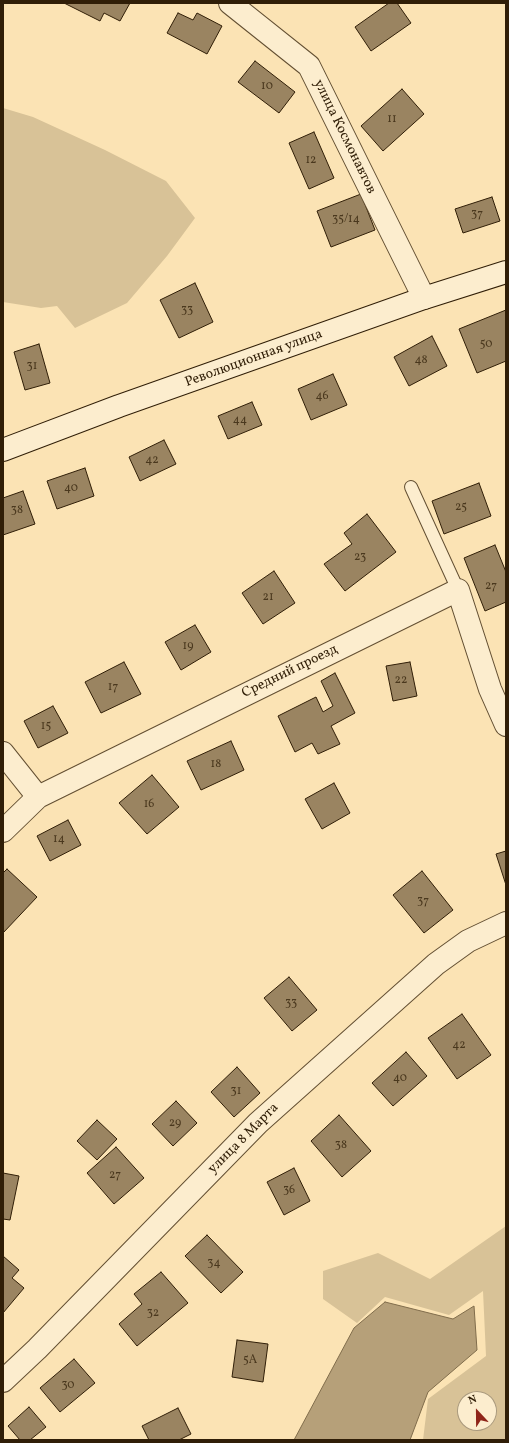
<!DOCTYPE html>
<html>
<head>
<meta charset="utf-8">
<style>
  body { margin:0 }
  #map { position:relative; width:509px; height:1443px; overflow:hidden; background:#fbe3b4; font-family:Vollkorn,serif }
  canvas { display:block }
  .frame { position:absolute; inset:0; border:4px solid #301e07; pointer-events:none }
  .north { position:absolute; left:457px; top:1391px; width:40px; height:40px; box-sizing:border-box; background:#fcedce; border:1px solid #aa9a7e; border-radius:50%; rotate:338deg; font-size:11px; font-weight:700; line-height:16px; text-align:center; color:#301e07 }
  .north::after { content:''; display:block; margin:auto; width:14px; height:18px; background:#8f2418; clip-path:polygon(50% 0,100% 100%,50% 72%,0 100%) }
</style>
</head>
<body>
<div id="map">
<canvas width="509" height="1443"></canvas>
<div class="frame"></div>
<div class="north">N</div>
</div>
<script>
const ctx = document.querySelector('canvas').getContext('2d');
ctx.lineJoin = 'round';
function fillPath(path, color) { ctx.fillStyle = color; ctx.fill(path, 'evenodd'); }
const toPath = rows => new Path2D(rows.map(r => 'M' + r).join(''));
function strokePath(path, color, width, dash) { ctx.strokeStyle = color; ctx.lineWidth = width; ctx.lineCap = dash ? 'butt' : 'round'; ctx.setLineDash(dash || []); ctx.stroke(path); }
function write(font, color, halo, rows, align = 'center') {
  ctx.font = font + ' Vollkorn,serif'; ctx.lineWidth = 3; ctx.setLineDash([]); ctx.textBaseline = 'middle'; ctx.strokeStyle = halo; ctx.fillStyle = color; for (const [text, x, y, turn = 0] of rows) {
    ctx.save(); ctx.translate(x, y); ctx.rotate((+turn || 0) * Math.PI / 180); ctx.textAlign = isNaN(turn) ? turn : align; if (halo) ctx.strokeText(text, 0, 0); ctx.fillText(text, 0, 0); ctx.restore();
  }
}
fillPath(toPath([
  [3,108,33,117,105,150,166,181,195,218,167,256,127,303,75,328,57,306,41,308,3,302],
  [506,1226,506,1440,423,1440,428,1399,486,1356,483,1291,449,1315,385,1297,357,1323,323,1299,323,1271,378,1253,430,1279],
  [465,1399,489,1399,489,1423,465,1423]
]), '#d8c297');
const water = toPath([
  [385,1302,453,1319,474,1306,477,1350,428,1392,410,1440,294,1440,354,1328,385,1302]
]);
fillPath(water, '#b6a079');
strokePath(water, '#806c4b', 1);
const building = toPath([
  [64,3,130,3,120,21,104,13,100,21,64,3],
  [389,3,397,3,411,23,371,51,355,27,389,3],
  [178,13,193,20,197,13,222,26,207,54,167,33,178,13],
  [255,61,295,92,279,113,238,82,255,61],
  [402,89,424,114,383,151,361,126,402,89],
  [314,132,334,178,309,189,289,143,314,132],
  [361,194,375,230,331,247,317,211,361,194],
  [492,197,500,221,463,233,455,209,492,197],
  [195,283,213,322,179,338,160,300,195,283],
  [506,310,506,361,477,373,459,329,506,310],
  [432,336,447,366,409,386,394,357,432,336],
  [39,344,50,383,25,390,14,352,39,344],
  [333,374,347,405,311,420,298,389,333,374],
  [252,402,262,425,228,439,218,416,252,402],
  [164,440,176,464,140,481,129,457,164,440],
  [85,468,94,496,57,509,47,481,85,468],
  [479,483,491,516,444,534,432,501,479,483],
  [23,491,35,524,3,535,3,498,23,491],
  [367,514,396,552,345,591,324,564,352,544,344,533,367,514],
  [495,545,506,572,506,602,485,611,464,558,495,545],
  [274,571,295,603,263,624,242,593,274,571],
  [195,625,211,652,181,670,165,642,195,625],
  [124,662,141,694,101,713,85,682,124,662],
  [410,662,417,696,393,701,386,666,410,662],
  [335,673,355,713,331,726,340,744,318,754,312,743,295,752,278,716,316,697,323,712,333,706,321,681,335,673],
  [53,706,68,733,38,748,24,721,53,706],
  [231,741,244,770,201,790,187,761,231,741],
  [152,775,179,807,147,834,119,803,152,775],
  [334,783,350,813,322,829,305,799,334,783],
  [68,820,81,845,50,861,37,836,68,820],
  [506,851,506,885,496,854,506,851],
  [7,869,37,897,3,933,3,873,7,869],
  [422,871,453,910,424,933,393,895,422,871],
  [289,977,317,1010,292,1031,264,998,289,977],
  [462,1014,491,1055,457,1079,428,1038,462,1014],
  [406,1052,427,1076,393,1106,372,1083,406,1052],
  [237,1067,260,1093,234,1117,211,1092,237,1067],
  [176,1101,197,1123,173,1146,152,1124,176,1101],
  [339,1115,371,1151,342,1177,311,1141,339,1115],
  [97,1120,117,1139,97,1160,77,1141,97,1120],
  [116,1147,144,1178,114,1204,87,1173,116,1147],
  [294,1168,310,1201,284,1215,267,1182,294,1168],
  [3,1173,19,1176,10,1220,3,1219,3,1173],
  [207,1235,243,1272,221,1293,185,1256,207,1235],
  [3,1256,19,1270,12,1278,24,1288,3,1313,3,1256],
  [161,1272,188,1303,137,1346,119,1324,142,1304,134,1294,161,1272],
  [237,1340,268,1344,263,1382,232,1377,237,1340],
  [74,1359,95,1383,60,1412,40,1388,74,1359],
  [29,1407,46,1427,30,1440,20,1440,8,1426,29,1407],
  [178,1408,191,1434,179,1440,149,1440,142,1426,178,1408]
]);
fillPath(building, '#9a8461');
strokePath(building, '#301e07', 1);
const service = toPath([
  [411,487,458,590]
]);
const minor = toPath([
  [230,3,309,66,424,298],
  [3,753,38,797],
  [3,831,38,797,458,590,490,689,506,725],
  [3,1381,37,1349,258,1123,436,964,468,941,506,923]
]);
const secondary = toPath([
  [3,450,119,406,424,298,506,272]
]);
strokePath(service, '#634f32', 14);
strokePath(minor, '#634f32', 24);
strokePath(secondary, '#301e07', 24);
strokePath(service, '#fcedce', 12);
strokePath(minor, '#fcedce', 22);
strokePath(secondary, '#fcedce', 22);
write('12px', '#4a381e', null, [
  ["10",267,87],
  ["11",392,120],
  ["12",311,161],
  ["37",477,215],
  ["35/14",346,220],
  ["33",187,311],
  ["50",486,345],
  ["48",421,361],
  ["31",32,367],
  ["46",322,397],
  ["44",240,421],
  ["42",152,461],
  ["40",71,489],
  ["25",461,508],
  ["38",17,511],
  ["23",360,558],
  ["27",491,587],
  ["21",268,598],
  ["19",188,647],
  ["22",401,681],
  ["17",113,688],
  ["15",46,727],
  ["18",216,765],
  ["16",149,805],
  ["14",59,840],
  ["37",423,902],
  ["33",291,1004],
  ["42",459,1046],
  ["40",400,1079],
  ["31",236,1092],
  ["29",175,1124],
  ["38",341,1146],
  ["27",115,1176],
  ["36",289,1191],
  ["34",214,1264],
  ["32",153,1314],
  ["5А",250,1361],
  ["30",68,1386]
]);
write('14px', '#301e07', '#fcedce', [
  ["улица Космонавтов",344,137,64],
  ["Революционная улица",254,359,-20],
  ["Средний проезд",290,672,-26],
  ["улица 8 Марта",244,1139,-45]
]);
</script>
</body>
</html>
